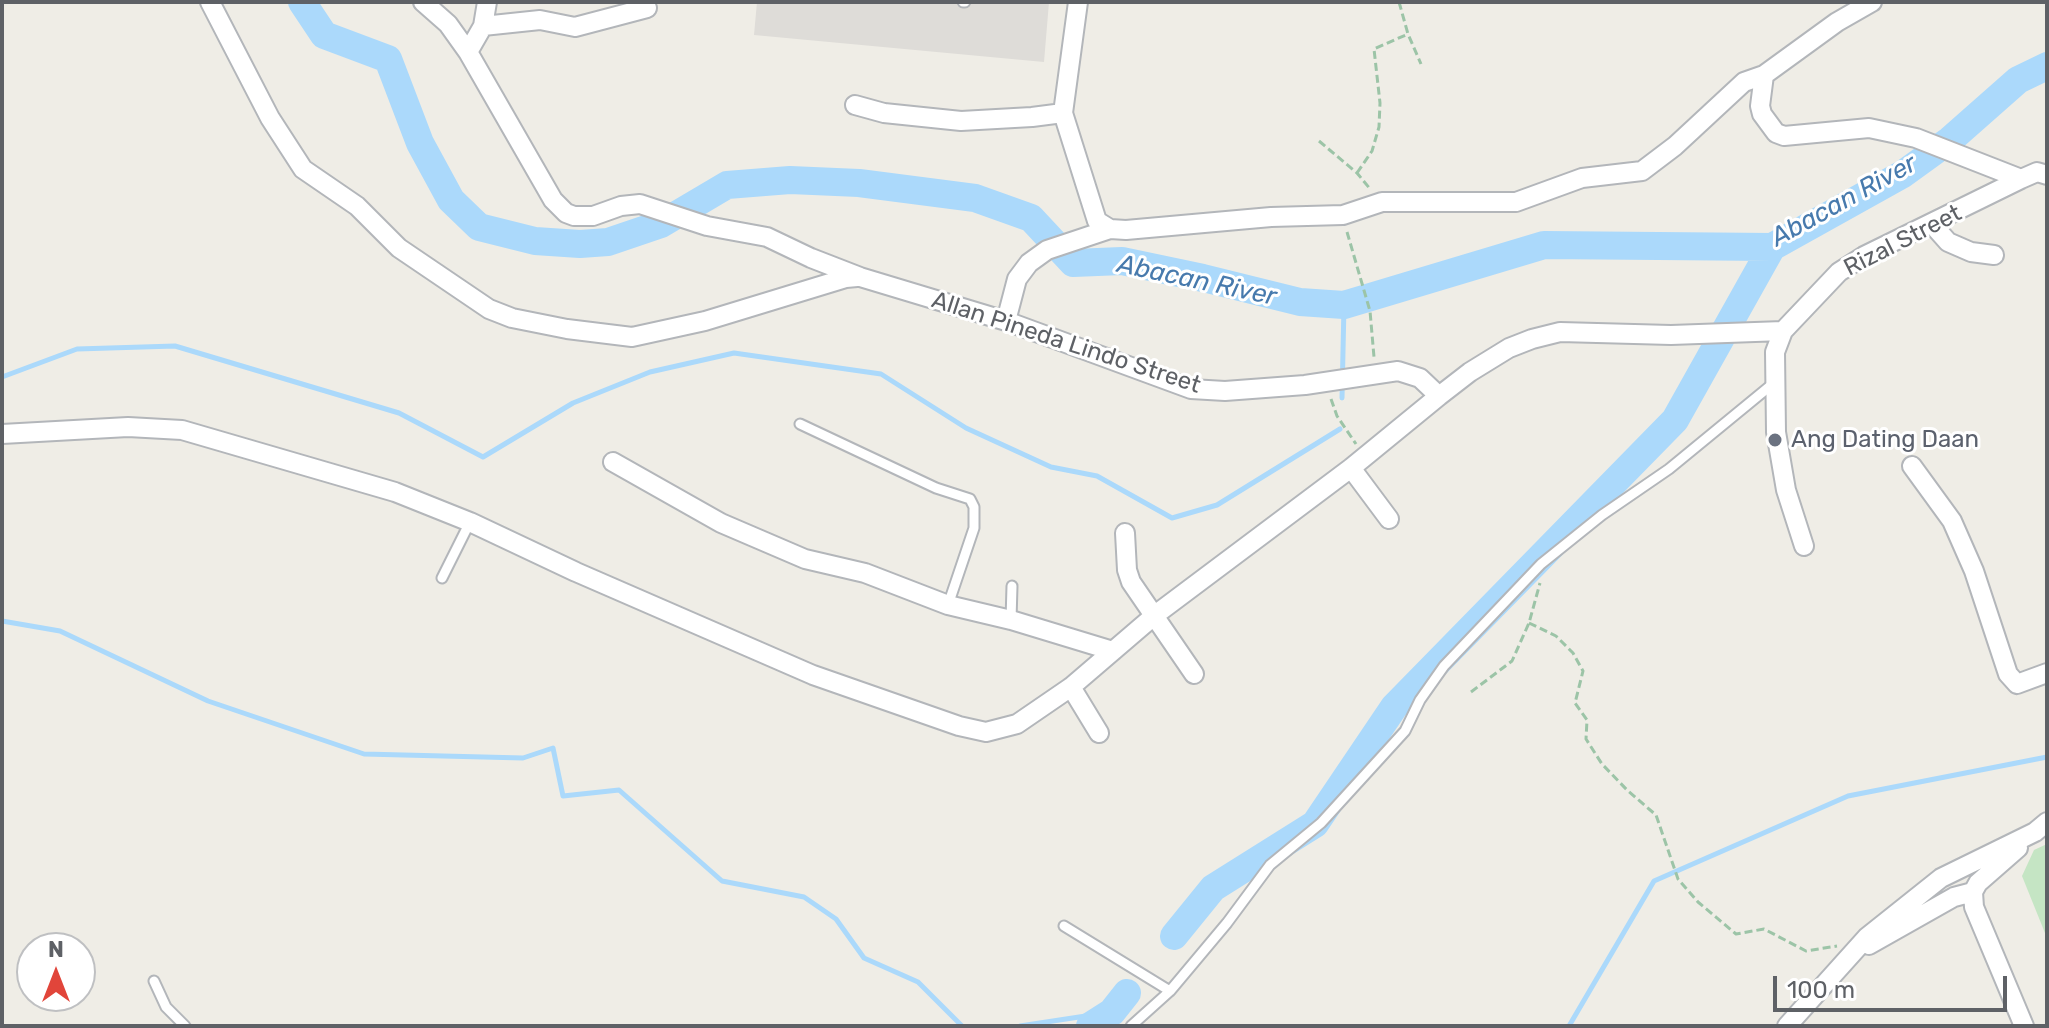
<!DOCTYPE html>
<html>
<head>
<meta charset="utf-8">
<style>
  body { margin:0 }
  #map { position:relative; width:2049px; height:1028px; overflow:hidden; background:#efede6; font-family:Rubik,sans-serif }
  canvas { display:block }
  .frame { position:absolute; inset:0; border:4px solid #5e6166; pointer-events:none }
  .north { position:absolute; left:16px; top:932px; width:80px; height:80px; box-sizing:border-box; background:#fff; border:2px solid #bfc0c2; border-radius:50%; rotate:0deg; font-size:22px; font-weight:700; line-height:32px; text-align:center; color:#5e6166 }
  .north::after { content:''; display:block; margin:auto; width:28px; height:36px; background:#e1453a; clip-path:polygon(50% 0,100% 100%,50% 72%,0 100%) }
  .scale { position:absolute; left:1773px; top:976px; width:234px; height:36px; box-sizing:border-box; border:4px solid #5e6166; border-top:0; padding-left:10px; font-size:24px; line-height:28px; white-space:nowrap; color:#5e6166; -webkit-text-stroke:6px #fff; paint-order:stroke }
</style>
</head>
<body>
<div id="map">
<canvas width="2049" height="1028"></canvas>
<div class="frame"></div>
<div class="north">N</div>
<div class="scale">100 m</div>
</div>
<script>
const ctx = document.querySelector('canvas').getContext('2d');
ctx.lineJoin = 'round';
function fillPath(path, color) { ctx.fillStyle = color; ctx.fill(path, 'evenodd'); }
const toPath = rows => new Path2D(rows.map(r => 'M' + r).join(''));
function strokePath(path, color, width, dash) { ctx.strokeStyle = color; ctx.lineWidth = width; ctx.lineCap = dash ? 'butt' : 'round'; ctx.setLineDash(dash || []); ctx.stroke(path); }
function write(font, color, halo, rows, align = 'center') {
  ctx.font = font + ' Rubik,sans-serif'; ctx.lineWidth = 6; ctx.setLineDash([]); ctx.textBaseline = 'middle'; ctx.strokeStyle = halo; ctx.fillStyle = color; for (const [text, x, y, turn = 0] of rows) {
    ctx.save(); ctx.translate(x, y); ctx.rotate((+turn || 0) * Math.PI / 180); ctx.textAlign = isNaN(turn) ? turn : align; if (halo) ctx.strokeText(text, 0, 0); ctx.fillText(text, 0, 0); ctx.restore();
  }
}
fillPath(toPath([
  [757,2,1049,2,1044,62,754,35]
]), '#dedcd8');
fillPath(toPath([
  [2047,844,2047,938,2022,876,2034,850]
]), '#c5e5c4');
strokePath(toPath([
  [2,377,77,349,175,346,399,413,483,457,573,403,650,372,734,353,881,374,966,428,1051,467,1097,476,1172,518,1217,505,1340,429],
  [1342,398,1344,305],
  [2,621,60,631,208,701,364,754,523,758,553,748,563,796,619,790,722,881,804,897,836,919,864,958,918,982,962,1026],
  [1020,1026,1112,1012],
  [1569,1026,1654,881,1848,796,2047,757]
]), '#abd9fb', 5);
strokePath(toPath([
  [302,2,324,35,388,59,420,143,451,200,479,227,535,241,580,244,608,242,661,224,727,185,790,180,859,183,975,198,1031,218,1073,263,1122,261,1203,278,1300,302,1344,305,1544,245,1772,247,1903,174,1950,140,2018,80,2047,66],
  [1174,936,1213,888,1315,824,1394,707,1675,420,1772,247],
  [1090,1026,1112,1012,1127,993]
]), '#abd9fb', 28);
const service = toPath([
  [963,2,965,2],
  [800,424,936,488,970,499,974,507,974,528,948,605],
  [442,578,470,522],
  [1011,620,1012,586],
  [1064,926,1170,991],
  [154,981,166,1007,185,1026],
  [1131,1026,1170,991,1227,923,1270,865,1321,823,1405,731,1420,700,1444,666,1541,564,1602,515,1669,469,1775,382]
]);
const minor = toPath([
  [210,2,270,118,303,169,357,206,399,248,489,309,512,318,567,329,632,337,705,321,846,278,857,277],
  [423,2,448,24,468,52],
  [487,2,483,26,468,52,553,200,566,213,574,216,593,216,621,206,640,204,707,226,767,237,811,258,860,277,1006,321,1191,389,1225,391,1305,385,1398,371,1420,378,1439,396],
  [1078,2,1063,113,1097,221,1110,229,1126,230,1271,217,1343,215,1382,202,1516,202,1582,178,1642,171,1675,146,1744,82,1764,75,1837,22,1872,2],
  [483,26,540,20,575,27,647,8],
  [1764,75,1760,106,1762,114,1776,133,1784,136,1869,128,1916,138,2021,179],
  [855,105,884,113,961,121,1032,117,1063,113],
  [1932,224,1948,242,1971,252,1994,255],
  [1006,321,1017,279,1029,263,1047,250,1110,229],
  [1783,331,1775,352,1776,432,1786,490,1804,546],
  [2,434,128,427,182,430,395,492,470,522,576,572,813,675,959,726,986,732,1017,724,1071,687,1155,615,1351,468,1439,396,1470,372,1509,348,1532,339,1560,332,1671,335,1783,331,1839,272,1864,256,2021,179,2037,172,2047,175],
  [613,462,721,523,805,559,865,573,948,605,1011,620,1113,651],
  [1912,466,1952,521,1974,571,2008,674,2017,684,2047,673],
  [1351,468,1389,519],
  [1125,533,1127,570,1131,582,1194,674],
  [1071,687,1099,733],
  [2018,848,1978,883,1973,892,1974,907,2024,1026],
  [1869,945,1954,897,1973,892],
  [1787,1026,1867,937,1941,878,2035,832,2047,822]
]);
strokePath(service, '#b3b6ba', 13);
strokePath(minor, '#b3b6ba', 22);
strokePath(toPath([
  [1399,2,1408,34,1421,64],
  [1319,141,1357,173,1371,190],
  [1357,173,1372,151,1379,127,1380,103,1374,49,1408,34],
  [1347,232,1370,311,1374,357],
  [1331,399,1337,416,1356,444],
  [1529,623,1556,636,1573,653,1583,671,1575,703,1587,720,1586,739,1602,764,1627,790,1656,815,1678,879,1698,902,1736,934,1764,929,1806,951,1837,946],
  [1471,692,1512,661,1529,623,1540,583]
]), '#9cc4a7', 3, [8, 4]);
strokePath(service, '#fff', 9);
strokePath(minor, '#fff', 18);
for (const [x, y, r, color] of [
  [1775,440,8,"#6b7280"]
]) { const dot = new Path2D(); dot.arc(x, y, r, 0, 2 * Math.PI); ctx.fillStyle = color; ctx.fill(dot); strokePath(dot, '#fff', 3); }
write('24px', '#5e6166', '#fff', [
  ["Rizal Street",1903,241,-27],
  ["Allan Pineda Lindo Street",1066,343,18]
]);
write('24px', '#5b616d', '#fff', [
  ["Ang Dating Daan",1791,440]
], 'left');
write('italic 26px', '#477aad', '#fff', [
  ["Abacan River",1844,201,-29],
  ["Abacan River",1197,281,12]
]);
</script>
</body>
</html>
